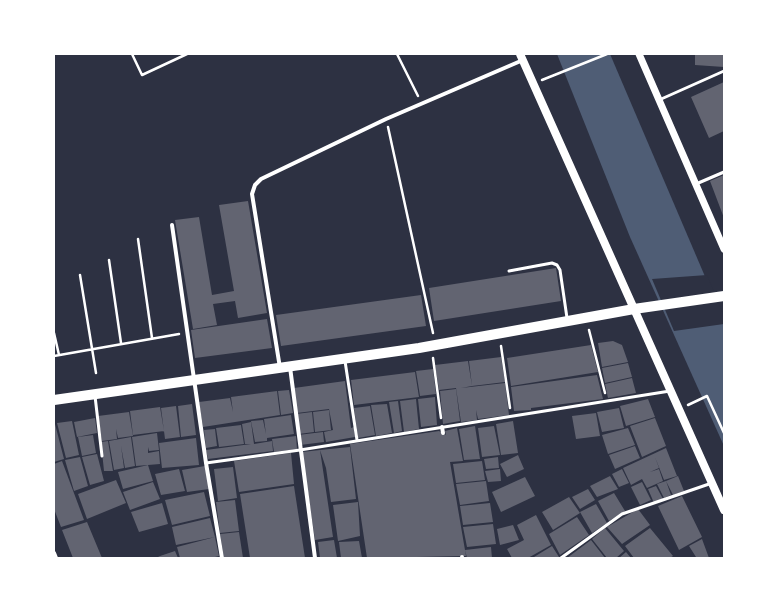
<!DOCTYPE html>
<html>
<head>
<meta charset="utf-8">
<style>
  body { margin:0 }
  #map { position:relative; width:778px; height:612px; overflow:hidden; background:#2d3142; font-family:"PT Sans Narrow",sans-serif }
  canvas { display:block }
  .frame { position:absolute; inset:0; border:55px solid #fff; pointer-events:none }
</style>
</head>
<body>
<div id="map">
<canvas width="778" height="612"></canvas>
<div class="frame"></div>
</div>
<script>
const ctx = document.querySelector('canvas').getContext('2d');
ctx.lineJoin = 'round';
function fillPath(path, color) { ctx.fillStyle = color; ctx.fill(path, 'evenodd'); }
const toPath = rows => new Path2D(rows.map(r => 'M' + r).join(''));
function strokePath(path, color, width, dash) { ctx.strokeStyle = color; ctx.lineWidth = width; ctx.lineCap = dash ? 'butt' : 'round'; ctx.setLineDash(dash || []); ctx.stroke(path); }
fillPath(toPath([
  [557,54,610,54,724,321,724,446,630,237]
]), '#4f5d75');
fillPath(toPath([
  [707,275,724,316,724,324,674,331,652,279]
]), '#2d3142');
fillPath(toPath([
  [695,54,724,54,724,67,695,65],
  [724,82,724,131,709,138,691,97],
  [724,175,724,218,710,181],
  [248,201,267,313,238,318,235,301,213,304,217,325,193,329,175,220,199,217,212,295,234,291,219,205],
  [556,268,561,301,434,321,429,288],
  [421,295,426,326,281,346,276,315],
  [267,319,272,348,195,358,191,330],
  [613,341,622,345,628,362,602,367,598,343],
  [591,345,598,372,511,386,507,358],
  [501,357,505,382,472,386,469,361],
  [468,361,472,386,461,388,505,383,509,415,478,419,476,410,477,420,461,422,456,388,439,390,435,365],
  [628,363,632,377,605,383,602,368],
  [433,369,436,394,420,396,416,371],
  [415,372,419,397,354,405,351,380],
  [597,375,603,399,531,408,531,410,514,411,511,387],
  [632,378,636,393,608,398,605,384],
  [345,381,351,428,354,427,355,437,326,442,324,432,333,430,329,409,297,413,294,388],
  [456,389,460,421,443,424,440,391],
  [289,390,293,413,281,415,278,391],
  [277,391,280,415,203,427,199,402,230,398,233,412,231,397],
  [435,397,437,425,421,427,418,399],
  [416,399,419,429,404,432,400,401],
  [648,399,655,417,626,426,620,406],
  [398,401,402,431,394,433,389,402],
  [192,404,196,435,181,437,178,406],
  [387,404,392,433,376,436,371,405],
  [176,406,180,437,165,439,161,408],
  [370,406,375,435,358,438,354,408],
  [160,407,164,431,133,435,130,411],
  [619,408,624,428,602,432,597,412],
  [329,410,331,430,315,432,313,412],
  [129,412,133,436,118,438,116,429,117,439,102,441,98,416],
  [312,412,314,432,299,434,296,414],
  [596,413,600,436,576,439,572,416],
  [291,415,294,434,267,438,267,441,255,442,251,421,263,420,266,434,264,419],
  [95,418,97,433,77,437,74,422],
  [655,418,666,446,642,457,630,426],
  [72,421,79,455,66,458,57,423],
  [513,421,518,453,501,455,496,424],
  [251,422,254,444,272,441,273,451,208,459,206,450,251,444,245,444,242,424],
  [54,424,55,424,64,459,54,462],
  [241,425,244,444,219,447,216,428],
  [475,426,480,459,464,460,459,429],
  [494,426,500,455,482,457,478,428],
  [457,428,463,461,450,462,466,556,367,558,350,444,439,431,446,435,445,431],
  [628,428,635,445,608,454,602,435],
  [215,429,217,446,206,448,204,430],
  [323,432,324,442,300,445,298,435],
  [157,433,159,450,149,451,148,447,148,453,159,451,160,464,136,466,132,437],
  [93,435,96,453,82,456,78,437],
  [296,436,297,449,274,452,272,439],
  [131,437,135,466,125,468,121,446,124,468,114,470,109,441],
  [196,438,199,465,162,468,159,443],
  [108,441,113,471,104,471,101,442],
  [635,446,640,458,615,469,609,455],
  [350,447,356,499,331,502,326,468,320,450],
  [666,448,677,476,664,480,655,457,659,468,650,472,659,469,663,481,647,488,642,479,631,485,623,468],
  [320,450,333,537,315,540,302,452],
  [291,453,294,484,239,492,234,461],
  [97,454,104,481,90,485,82,457],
  [518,455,524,469,507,477,500,464],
  [80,457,88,486,74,491,65,460],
  [498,457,499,468,486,469,484,459],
  [62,461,84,520,61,527,54,509,54,464],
  [482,461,485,480,456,483,453,464],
  [148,465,153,481,123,489,118,472],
  [205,466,209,489,187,492,182,470],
  [233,467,237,498,218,501,214,469],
  [179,469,185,491,161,495,155,474],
  [500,469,501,481,488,482,485,471],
  [622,469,629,483,619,487,612,474],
  [610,476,618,489,597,497,590,486],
  [678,476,684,491,673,495,666,481],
  [525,477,535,496,501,512,492,492],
  [116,480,126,503,87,519,78,494],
  [486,481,489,501,460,505,456,484],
  [666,481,671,495,664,498,657,484],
  [153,482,160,499,130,510,123,492],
  [642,482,651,500,640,505,631,487],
  [294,486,305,558,250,558,240,494],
  [656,486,663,499,654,503,648,489],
  [588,489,595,500,580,509,572,497],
  [204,492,210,516,172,525,165,500],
  [614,493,625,511,609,521,598,501],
  [682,496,702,537,679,550,658,506],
  [569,497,580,513,553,530,542,512],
  [235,500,239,531,220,533,216,502],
  [358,502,360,536,338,541,333,505],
  [162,503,168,524,139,532,131,512],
  [490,503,493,522,463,525,460,506],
  [596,504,607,523,592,533,580,512],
  [638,509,650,525,622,544,607,527],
  [536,515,551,545,528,558,512,558,507,549,524,540,517,525],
  [577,517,589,535,560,555,549,534],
  [210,518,215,537,176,545,172,527],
  [87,522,102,558,73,558,62,530],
  [493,524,496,544,467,547,463,527],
  [513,525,519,540,500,545,497,529],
  [605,528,624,551,616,558,607,558,592,539],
  [650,528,673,556,670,558,634,558,625,546],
  [239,532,243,558,224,558,220,534],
  [215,537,219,556,211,558,180,558,177,547],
  [702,539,709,558,694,558,696,557,689,546],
  [334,540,337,558,320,558,318,542],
  [591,540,605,558,567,558],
  [359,541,362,558,341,558,339,542],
  [552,546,559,557,557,558,534,557],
  [491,547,492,558,467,558,465,550],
  [175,551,178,558,156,558,160,556],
  [626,552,631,558,619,558]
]), '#626471');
strokePath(toPath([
  [132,54,142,75,187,54],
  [397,54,418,96],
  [542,80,607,54],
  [388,127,433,333],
  [138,239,152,338],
  [109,260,121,343],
  [80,275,96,373],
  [589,330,605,393],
  [54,333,59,355],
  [501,346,510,408],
  [54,356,179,334],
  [433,358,441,418],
  [688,405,707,396,724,433]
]), '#fff', 2.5);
strokePath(toPath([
  [659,100,724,71],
  [696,184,724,172],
  [509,271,552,263,557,265,560,270,567,318],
  [345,361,357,440],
  [95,396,102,456],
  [206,463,300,450,670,391],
  [561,558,622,514,712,483]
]), '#fff', 3);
strokePath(toPath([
  [172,225,206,463,222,558],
  [290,367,315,558],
  [280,368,252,194,255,185,261,179,386,119,523,60],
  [442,427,443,433],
  [54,553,56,558],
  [462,557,462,558]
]), '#fff', 4);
strokePath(toPath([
  [639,54,724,249]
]), '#fff', 7);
strokePath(toPath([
  [520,54,724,510]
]), '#fff', 8);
strokePath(toPath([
  [54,400,419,348,634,309,724,296]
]), '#fff', 10);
</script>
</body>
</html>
